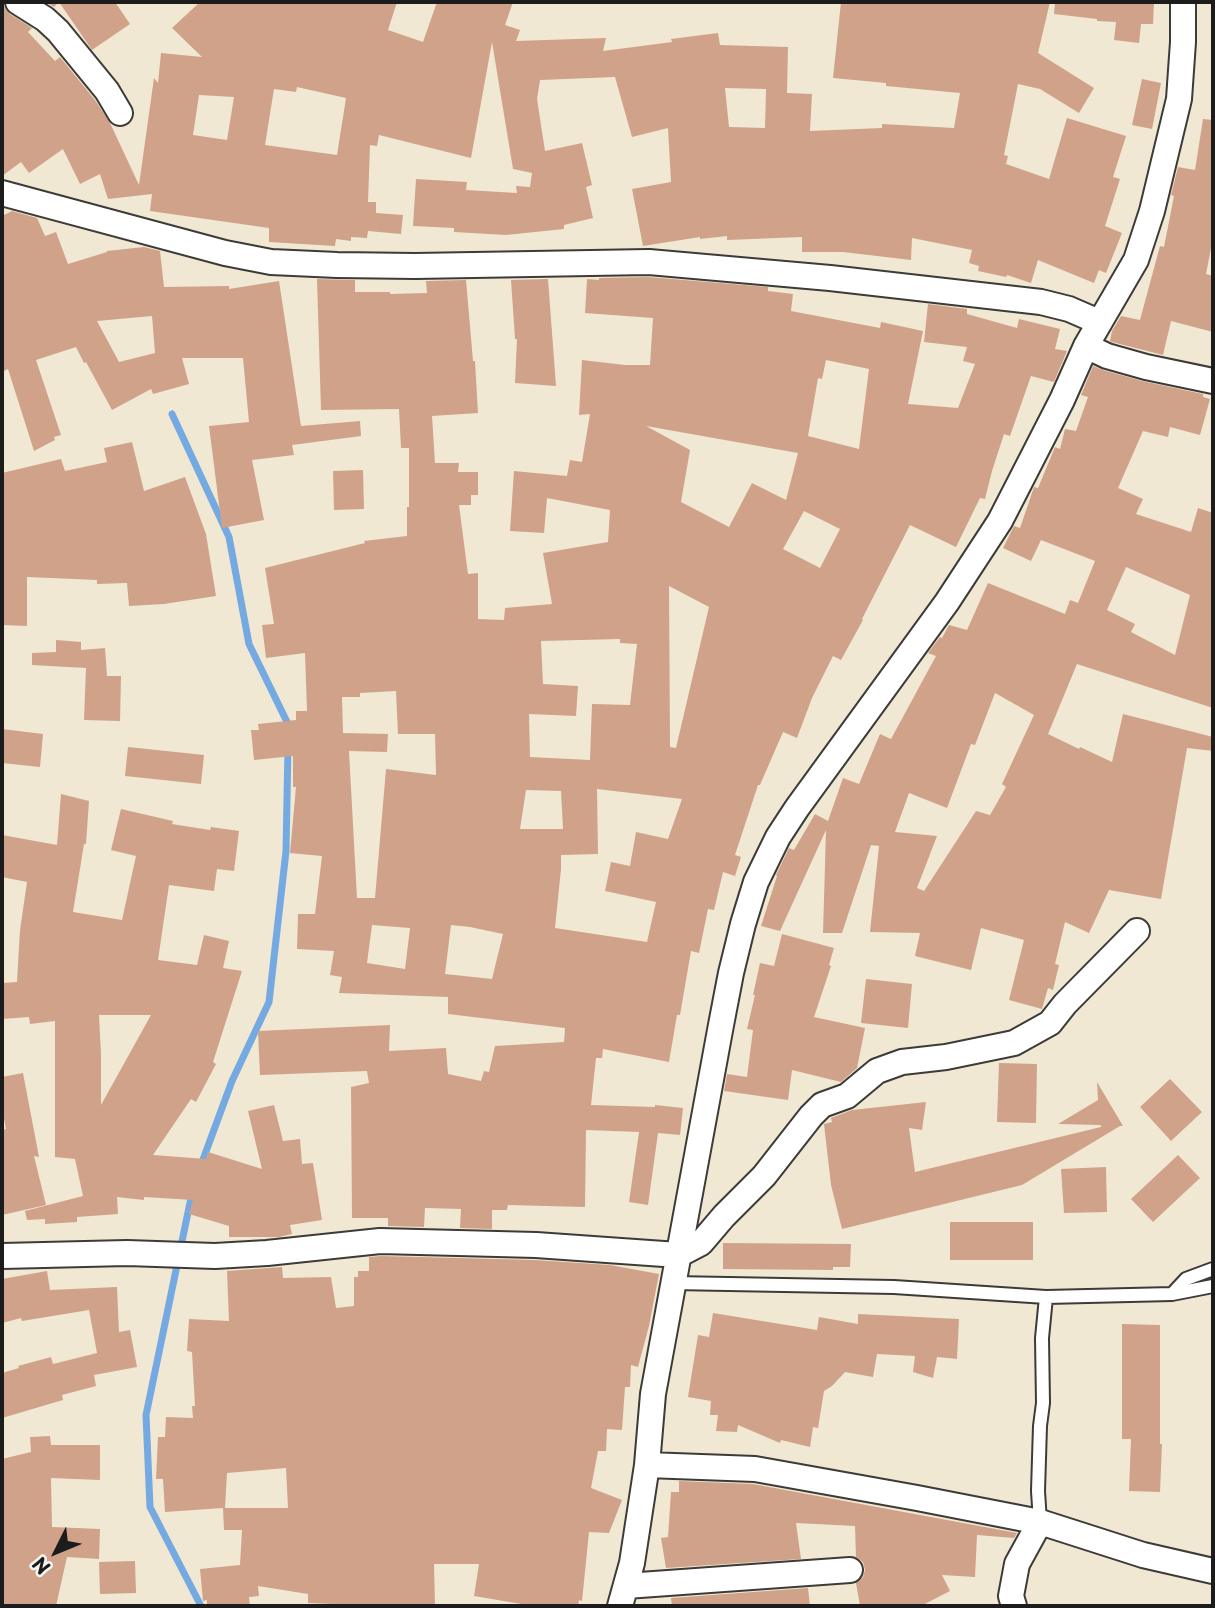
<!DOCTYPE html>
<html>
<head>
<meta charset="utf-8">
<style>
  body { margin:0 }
  #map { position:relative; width:1215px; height:1608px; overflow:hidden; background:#f0e8d3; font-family:"Playpen Sans",sans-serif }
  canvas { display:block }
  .frame { position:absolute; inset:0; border:4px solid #1c1c1c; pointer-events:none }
  .north { position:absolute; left:21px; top:1517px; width:70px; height:70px; -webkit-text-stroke:5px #f6f6f2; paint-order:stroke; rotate:227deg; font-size:19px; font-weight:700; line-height:28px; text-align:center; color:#1c1c1c }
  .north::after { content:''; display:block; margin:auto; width:24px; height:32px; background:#1c1c1c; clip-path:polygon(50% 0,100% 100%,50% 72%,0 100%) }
</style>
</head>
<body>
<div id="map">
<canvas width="1215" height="1608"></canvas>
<div class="frame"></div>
<div class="north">N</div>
</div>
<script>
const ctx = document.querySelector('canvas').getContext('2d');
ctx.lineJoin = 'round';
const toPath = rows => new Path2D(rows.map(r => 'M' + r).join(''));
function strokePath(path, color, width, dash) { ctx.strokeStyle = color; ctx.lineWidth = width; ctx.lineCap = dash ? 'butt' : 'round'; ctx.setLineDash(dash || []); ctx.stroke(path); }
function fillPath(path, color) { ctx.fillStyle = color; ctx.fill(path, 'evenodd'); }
strokePath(toPath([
  [172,414,229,537,249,644,288,724,288,729],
  [201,1165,232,1081,269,1002,286,851,288,747],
  [192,1193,146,1415,150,1507,201,1606]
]), '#75a9e2', 7);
fillPath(toPath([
  [2,2,3,2,5,8,10,14,32,28,28,32,55,61,60,57,95,100,110,123,139,185,154,78,158,83,161,53,202,57,172,28,200,2,397,2,388,30,423,42,437,2,513,2,505,25,520,30,516,41,606,38,603,51,672,42,671,39,718,33,720,45,788,47,787,93,812,94,810,131,882,128,882,124,954,128,960,93,886,86,886,83,833,78,841,2,1050,2,1038,53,1094,88,1079,113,1040,89,1018,84,1004,155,1008,156,1006,164,1049,179,1067,118,1126,136,1113,177,1120,179,1105,226,1122,233,1106,273,1099,270,1094,283,1038,260,1031,283,1007,275,1006,277,978,271,979,266,969,263,972,250,912,238,911,260,843,252,802,252,802,237,727,240,727,236,700,239,700,237,643,246,632,189,671,182,668,128,632,137,615,77,540,80,537,99,545,151,582,143,592,185,586,187,593,218,564,225,564,229,506,235,454,232,454,228,413,226,416,179,467,182,466,190,517,193,516,186,530,187,532,173,513,169,492,42,471,158,379,135,377,146,370,145,368,202,376,202,376,213,403,215,401,234,368,231,367,238,351,237,351,241,336,239,335,246,269,242,269,228,150,211,152,194,108,199,100,174,80,184,63,149,29,173,21,162,2,176],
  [297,87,346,98,337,155,265,145,274,89,296,92],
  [725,88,766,89,765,128,729,127],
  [199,95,234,97,227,140,193,135],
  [46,2,115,2,130,24,92,50,59,2,54,7],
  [1055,2,1154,2,1153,24,1141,24,1139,43,1114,40,1116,22,1097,21,1097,19,1054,14],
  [1142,79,1161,83,1152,129,1132,125],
  [1203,119,1213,120,1213,238,1206,274,1213,276,1213,332,1171,321,1163,355,1112,342,1110,341,1112,331,1121,316,1140,320,1160,246,1164,247,1174,196,1171,195,1178,167,1195,170],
  [12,211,37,218,45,236,56,232,68,264,107,252,107,251,144,247,160,251,164,287,229,286,229,289,279,281,301,426,360,421,361,436,292,445,294,455,252,460,264,520,222,528,209,426,249,422,243,358,182,358,189,384,153,394,151,389,112,410,86,362,84,363,76,347,36,360,61,435,54,437,55,440,34,451,8,369,2,372,2,216],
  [152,316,155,353,119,362,97,321],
  [648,277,768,287,768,291,793,294,791,311,880,328,881,322,923,331,908,404,958,408,975,364,963,361,967,347,924,342,928,304,967,309,967,314,1017,328,1019,319,1060,329,1055,349,1067,351,1054,382,1031,376,1010,436,1004,434,992,471,985,499,980,498,956,547,910,525,862,619,863,620,841,660,833,656,812,698,797,738,783,732,760,785,758,785,735,855,741,857,735,876,723,872,714,910,708,909,699,953,691,951,680,1015,677,1015,669,1062,603,1049,602,1058,596,1058,591,1105,655,1107,655,1105,683,1108,680,1135,658,1133,648,1205,629,1202,639,1132,586,1130,585,1207,508,1205,507,1210,492,1210,492,1229,460,1228,461,1209,425,1208,424,1227,388,1226,388,1218,352,1218,351,1087,369,1083,367,1071,260,1075,258,1031,390,1025,389,1051,446,1048,448,1074,481,1081,484,1071,489,1072,495,1046,564,1042,565,1028,448,1014,448,997,339,993,342,977,330,975,334,951,297,949,298,914,315,914,322,856,290,853,296,787,293,787,293,756,254,760,251,730,259,730,258,724,296,720,296,711,307,711,305,653,266,658,262,625,274,624,265,568,365,543,364,541,407,536,407,507,409,507,409,448,401,448,399,409,321,410,317,279,355,280,355,292,390,292,390,294,427,293,426,281,466,280,473,361,475,361,478,413,432,416,435,463,459,463,458,472,478,472,478,495,471,495,471,505,459,505,468,574,478,573,478,619,504,620,505,608,552,604,543,553,608,542,610,510,547,498,544,533,510,531,514,471,567,476,570,460,582,462,590,414,579,415,582,360,625,365,650,365,653,318,585,313,587,279,599,280,599,278],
  [826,360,869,369,859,449,808,436,818,378,822,379],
  [646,426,798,453,786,500,752,483,729,527,681,502,690,450],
  [804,511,840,529,820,568,783,549],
  [669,586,709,607,676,748,670,747],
  [620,639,620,643,637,644,630,705,592,704,590,760,530,757,529,714,576,716,578,686,543,684,541,641],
  [396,691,398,734,435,734,436,775,386,769,375,898,357,898,349,751,387,752,388,734,343,733,342,697,360,697,360,693],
  [597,789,682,799,668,839,636,832,630,866,611,862,605,891,656,902,647,942,555,928,561,869,561,855,598,854],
  [526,790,561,791,563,829,520,829],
  [372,925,410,928,405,969,367,963],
  [451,925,470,927,503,934,492,979,445,974],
  [548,279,556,386,515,383,517,339,515,339,511,280],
  [1093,366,1103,370,1142,381,1203,394,1203,397,1210,399,1200,435,1170,427,1168,437,1143,431,1118,488,1143,499,1136,514,1191,532,1198,508,1213,513,1213,708,1077,664,1048,734,1079,749,1080,747,1112,762,1123,714,1213,737,1213,751,1187,748,1161,899,1109,890,1089,933,1065,922,1055,964,1059,965,1053,990,1048,988,1042,1009,1009,1000,1024,940,981,928,971,970,915,956,920,933,870,932,879,846,871,845,842,933,823,933,826,830,780,931,761,926,777,876,776,875,789,848,794,850,815,814,828,821,843,778,859,784,880,734,891,739,936,656,928,653,940,637,942,638,949,625,967,630,988,583,1065,614,1070,600,1078,603,1095,561,1041,540,1031,561,1003,548,1014,526,1020,528,1034,487,1038,488,1055,447,1060,449,1065,429,1076,431,1088,397,1081,395],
  [1126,567,1190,595,1175,655,1131,632,1135,624,1107,610],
  [995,693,1034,715,1002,784,1006,787,990,815,976,811,924,891,917,888,937,836,895,832,909,793,947,808,971,744,975,745],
  [132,442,144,491,185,477,206,534,216,596,164,604,129,606,127,583,97,584,97,580,27,577,27,626,2,625,2,473,61,459,65,471,107,462,104,448],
  [363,470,364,509,334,510,333,471],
  [56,640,81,642,81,650,105,648,107,676,121,676,120,721,84,720,86,668,32,665,32,653,56,652],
  [2,729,43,734,40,767,2,763],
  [128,747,204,755,201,784,125,776],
  [61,794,89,801,86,844,84,844,73,912,122,920,136,856,111,850,121,809,173,821,172,824,210,830,211,827,239,831,234,871,217,869,214,891,169,885,158,960,197,965,204,935,229,941,223,968,242,971,213,1062,216,1064,196,1102,191,1099,153,1155,206,1159,208,1152,262,1169,248,1111,274,1105,283,1141,300,1139,302,1164,313,1163,322,1220,290,1225,292,1234,279,1237,229,1237,229,1226,189,1214,193,1200,144,1197,144,1200,117,1197,118,1214,77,1217,77,1222,45,1224,45,1219,27,1220,25,1211,83,1196,75,1159,55,1157,55,1021,30,1024,29,1017,2,1019,2,983,17,982,20,930,27,882,2,877,2,835,57,845],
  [99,1015,151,1015,101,1105,101,1054],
  [782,934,834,948,829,965,831,966,814,1017,865,1028,857,1068,841,1082,792,1070,788,1100,724,1091,727,1074,747,1077,753,1030,747,1029,755,995,753,995,760,963,774,966],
  [866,979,912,984,908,1028,861,1023],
  [999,1063,1037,1064,1036,1123,997,1122],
  [23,1073,39,1157,34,1156,46,1205,2,1215,2,1130,6,1129,2,1108,2,1077],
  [1170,1079,1202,1112,1171,1141,1140,1107],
  [1097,1082,1123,1126,1120,1126,1022,1185,842,1229,831,1185,824,1124,832,1122,831,1118,852,1110,926,1102,922,1130,909,1128,915,1172,1101,1127,1101,1125,1058,1124,1098,1100],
  [1178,1155,1200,1178,1153,1222,1131,1199],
  [1106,1167,1107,1212,1064,1213,1061,1169],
  [950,1222,1033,1222,1033,1260,950,1260],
  [723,1243,851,1244,850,1267,833,1267,833,1270,723,1269],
  [381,1256,535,1260,610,1265,659,1274,649,1326,638,1367,631,1365,630,1387,625,1387,622,1430,607,1429,606,1451,598,1451,591,1488,622,1500,609,1533,589,1532,582,1601,579,1600,578,1606,533,1606,474,1596,479,1564,434,1564,435,1606,409,1606,409,1604,379,1606,308,1603,308,1594,258,1586,259,1596,249,1597,250,1606,207,1606,207,1600,203,1601,200,1569,240,1565,242,1530,224,1530,223,1508,165,1512,163,1479,156,1479,158,1437,165,1437,166,1417,193,1418,192,1406,195,1406,192,1352,187,1351,189,1319,229,1321,227,1271,282,1267,283,1278,331,1277,336,1308,354,1306,354,1277,358,1277,358,1271,369,1271,369,1257],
  [286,1468,288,1508,225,1508,227,1473],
  [47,1271,50,1290,117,1287,119,1332,130,1330,137,1367,94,1375,96,1386,62,1395,63,1400,2,1418,2,1373,19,1368,18,1366,51,1357,53,1364,97,1353,89,1310,22,1321,21,1318,2,1323,2,1279],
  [713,1313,817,1330,819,1317,858,1324,858,1314,959,1319,957,1359,937,1357,933,1378,913,1372,915,1356,877,1354,873,1377,845,1372,832,1386,824,1391,818,1428,813,1427,810,1447,781,1440,780,1443,738,1425,737,1432,716,1431,718,1415,710,1415,711,1401,688,1397,698,1335,709,1337],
  [1122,1324,1160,1325,1160,1444,1162,1444,1160,1492,1129,1491,1131,1439,1122,1439],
  [50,1436,51,1445,100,1445,100,1480,51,1478,52,1527,100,1529,99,1559,67,1557,56,1606,2,1606,2,1459,31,1452,30,1437],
  [679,1481,753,1484,1017,1533,1014,1538,977,1535,975,1577,942,1575,950,1591,921,1606,860,1606,856,1583,863,1577,865,1570,863,1562,856,1557,855,1526,796,1523,801,1559,666,1568,661,1538,668,1537,671,1492,679,1492],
  [135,1561,136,1593,100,1594,99,1562],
  [808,1588,810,1606,672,1606,671,1598]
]), '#d0a28a');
const lane = toPath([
  [673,1283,894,1287,1046,1297],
  [1172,1294,1186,1279,1213,1269],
  [1040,1522,1038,1491,1040,1426,1043,1403,1042,1338,1046,1297,1172,1294,1213,1286]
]);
const street = toPath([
  [18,2,45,19,58,31,107,91,120,113],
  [2,193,225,253,271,262,337,265,415,266,649,262,830,278,1041,302,1069,309,1099,322],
  [1086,346,1107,356,1146,367,1213,381],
  [2,1256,127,1253,215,1256,267,1253,380,1241,536,1245,678,1255,701,1243,724,1216,764,1176,811,1116,822,1105,847,1096,877,1071,902,1062,946,1057,1014,1043,1050,1023,1065,1004,1137,931],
  [647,1465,755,1469,917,1498,1040,1522,1143,1555,1213,1571],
  [626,1586,850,1570],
  [620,1606,632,1563,647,1465,653,1394,721,1025,731,973,743,924,756,882,778,837,797,808,947,602,1000,521,1062,400,1086,346,1136,260,1152,211,1179,99,1183,42,1183,2],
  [1014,1606,1011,1596,1017,1564,1040,1522]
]);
strokePath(lane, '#3c3b37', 16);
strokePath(street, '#3c3b37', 28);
strokePath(lane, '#fff', 12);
strokePath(street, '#fff', 24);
</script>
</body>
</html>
